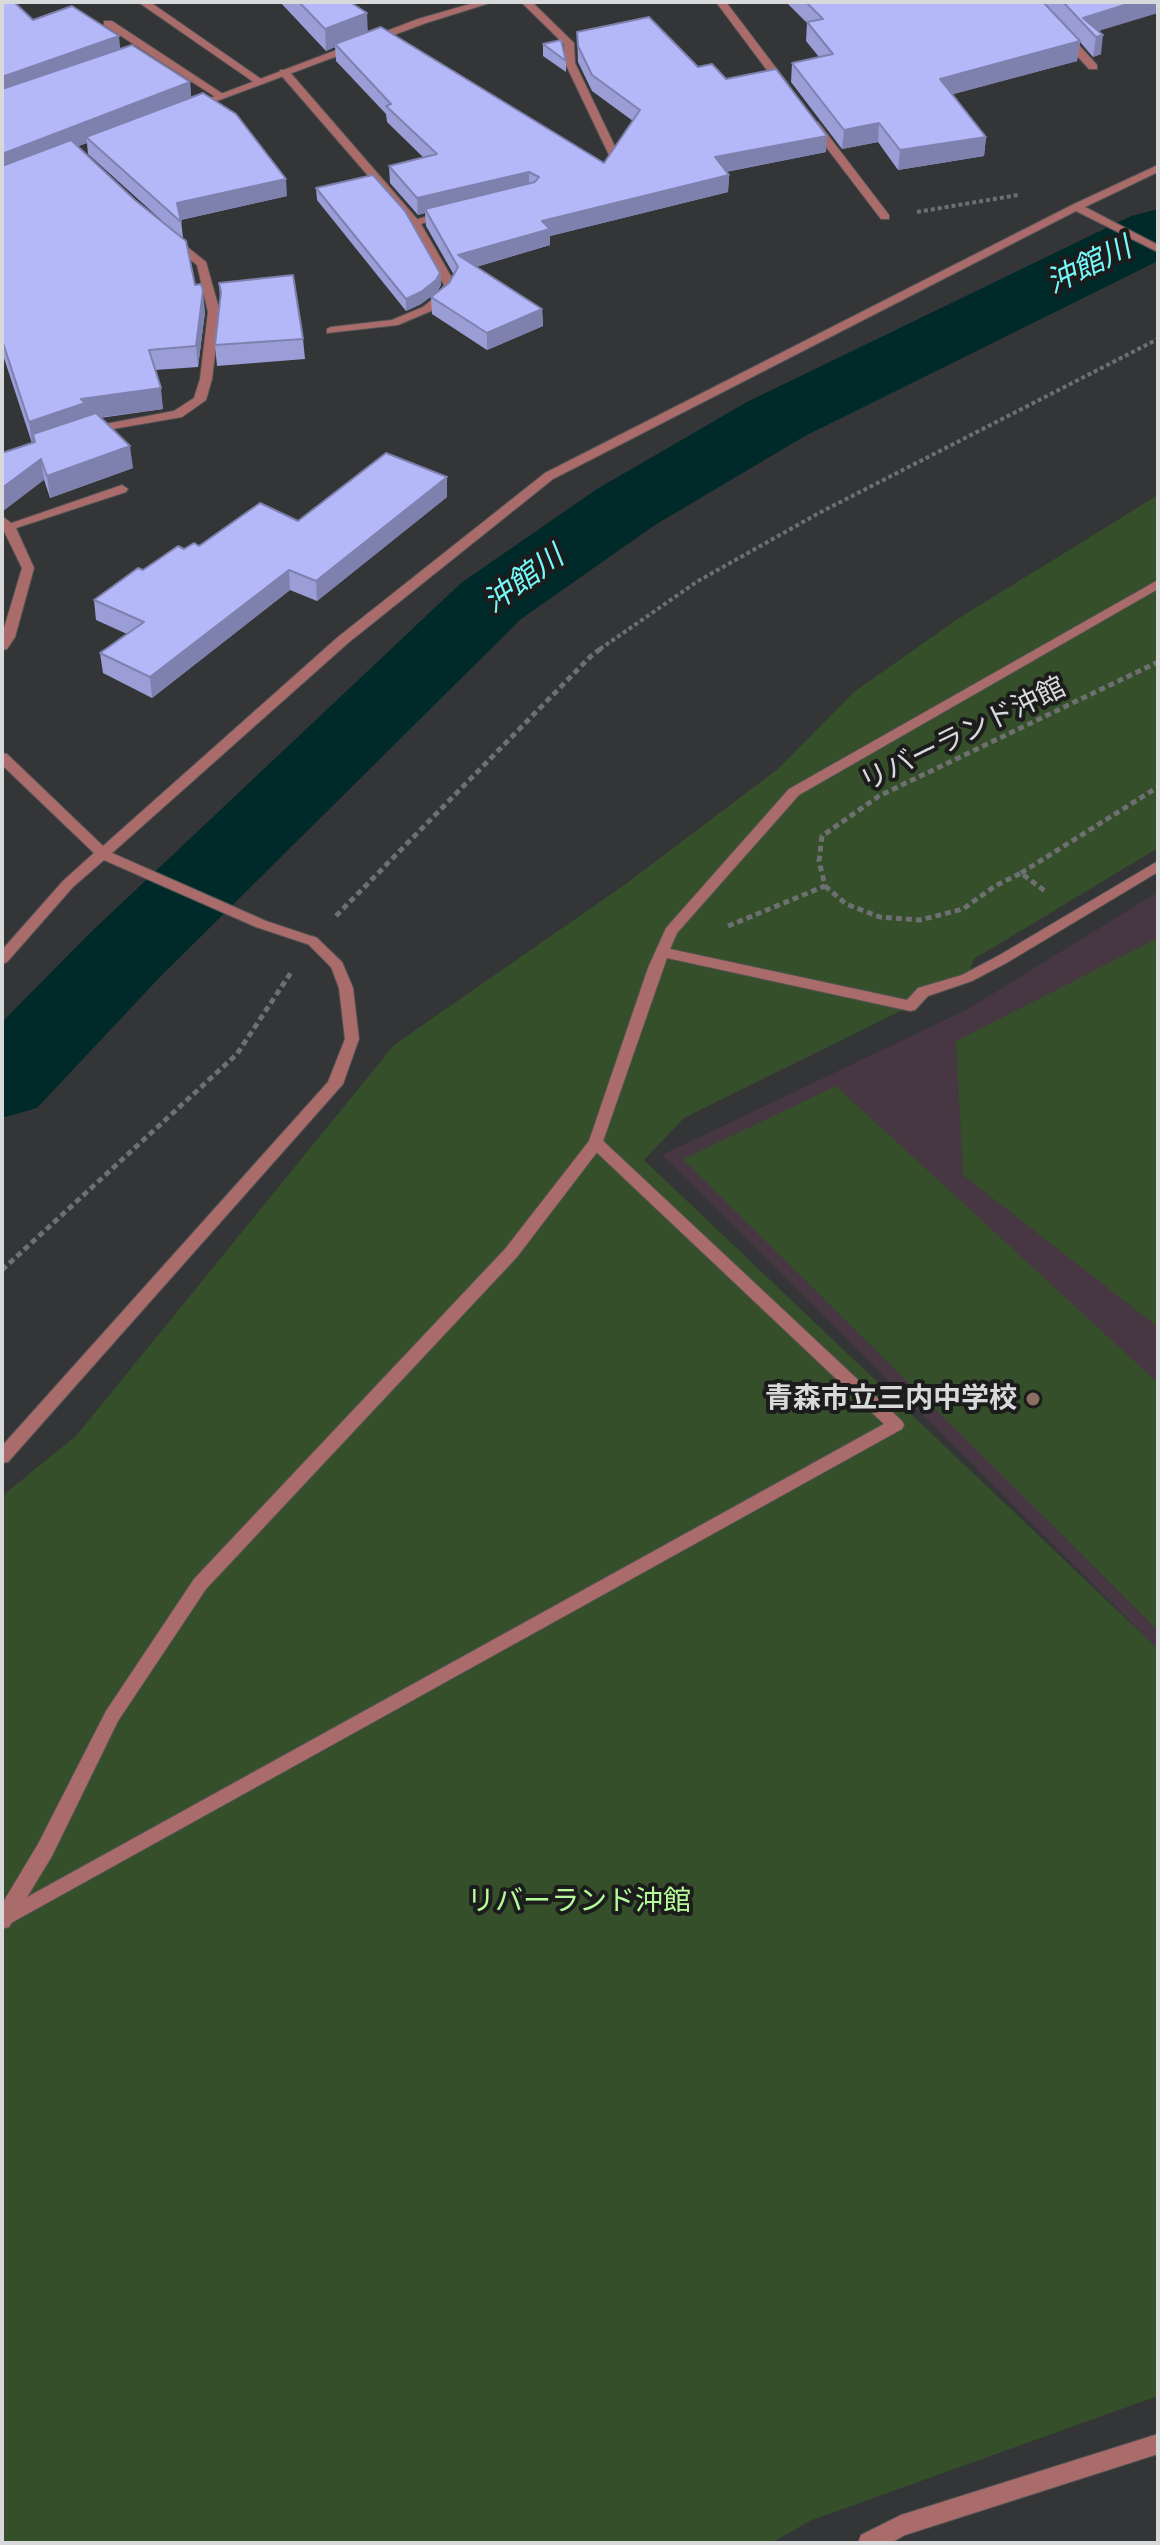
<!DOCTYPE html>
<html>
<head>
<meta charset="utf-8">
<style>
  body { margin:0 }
  #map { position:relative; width:1160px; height:2545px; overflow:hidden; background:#343537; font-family:"Work Sans",sans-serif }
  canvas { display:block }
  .frame { position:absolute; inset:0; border:4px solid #d8d9da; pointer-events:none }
</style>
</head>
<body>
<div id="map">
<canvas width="1160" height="2545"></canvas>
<div class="frame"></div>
</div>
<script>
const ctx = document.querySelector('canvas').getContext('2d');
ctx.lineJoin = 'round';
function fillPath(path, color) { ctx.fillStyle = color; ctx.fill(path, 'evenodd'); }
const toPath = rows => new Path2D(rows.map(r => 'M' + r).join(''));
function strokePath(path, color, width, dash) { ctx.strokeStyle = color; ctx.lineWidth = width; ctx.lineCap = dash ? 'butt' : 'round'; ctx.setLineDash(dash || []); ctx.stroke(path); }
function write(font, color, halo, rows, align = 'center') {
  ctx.font = font + ' "Work Sans","Noto Sans JP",sans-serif'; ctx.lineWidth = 8; ctx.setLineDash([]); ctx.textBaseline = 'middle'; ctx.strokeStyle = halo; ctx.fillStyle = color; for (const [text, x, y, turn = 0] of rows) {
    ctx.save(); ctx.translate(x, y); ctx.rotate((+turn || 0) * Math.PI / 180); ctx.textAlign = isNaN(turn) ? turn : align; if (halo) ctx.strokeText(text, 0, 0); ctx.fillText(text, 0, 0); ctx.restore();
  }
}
fillPath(toPath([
  [1158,892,1158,1649,662,1155,966,1010]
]), '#473742');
fillPath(toPath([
  [1158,495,1158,848,974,959,967,978,684,1118,644,1160,1158,1649,1158,2396,812,2520,771,2543,2,2543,2,1496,76,1436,394,1045,627,883,779,768,854,692,956,620],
  [1158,938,1158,1327,963,1175,956,1041],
  [836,1086,1158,1383,1158,1630,683,1159]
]), '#344f29');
fillPath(toPath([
  [1158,209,1158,261,805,436,655,525,521,619,159,978,37,1108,2,1118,2,1022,91,932,461,583,597,489,747,402,1131,216,1158,209]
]), '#002a2a');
const service = toPath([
  [521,2,532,2,574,43,575,63,619,155,618,157,609,155,565,63,564,44,521,2],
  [104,21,112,21,226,96,217,98,104,25,104,21],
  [441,212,451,214,421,224,456,285,447,298,431,311,398,325,327,333,327,329,331,327,392,320,423,307,439,294,444,285,408,222,441,212],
  [167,237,175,237,206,262,220,312,212,379,206,400,182,417,84,434,84,428,174,411,194,398,200,379,208,312,197,265,167,241,167,237],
  [122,485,128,489,126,492,13,529,9,530,3,526,122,485],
  [596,1138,601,1139,902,1421,904,1425,902,1429,2,1928,2,1911,884,1424,591,1147,588,1143,596,1138]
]);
const minor = toPath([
  [138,2,150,2,264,81,255,83,138,2],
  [716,2,726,2,789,85,789,89,781,89,716,2],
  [1060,33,1068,33,1097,65,1097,69,1089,69,1060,37,1060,33],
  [280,70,288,70,418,220,418,224,410,224,280,74,280,70],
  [810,122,818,122,889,215,889,219,881,219,810,126,810,122],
  [1158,165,1158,172,1085,207,1158,245,1158,252,1076,211,553,479,348,643,112,853,266,921,317,938,319,941,317,944,307,944,256,927,104,860,73,887,7,962,2,964,2,950,63,881,94,853,2,765,2,753,7,754,103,846,338,637,545,473,1072,205,1158,165],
  [2,516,15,526,34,568,15,637,7,649,2,650,2,635,22,568,2,527,2,516],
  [1158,580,1158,589,799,795,677,933,670,949,907,1000,918,988,962,975,998,956,1158,861,1158,872,1008,962,972,981,928,996,915,1010,910,1011,667,958,601,1147,517,1257,206,1589,118,1721,52,1856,9,1927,2,1929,2,1904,38,1844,106,1711,194,1579,505,1249,589,1141,648,968,666,928,789,789,1158,580],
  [1158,2434,1158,2454,905,2535,891,2543,858,2543,861,2535,901,2515,1158,2434]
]);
const tertiary = toPath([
  [477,2,493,2,426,23,198,108,189,106,418,19,477,2],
  [312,936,317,938,342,962,353,988,359,1039,343,1084,8,1462,2,1463,2,1446,328,1082,345,1039,339,988,331,967,305,941,312,936]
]);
strokePath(service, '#525354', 2);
strokePath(minor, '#525354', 2);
strokePath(tertiary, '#525354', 2);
strokePath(toPath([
  [917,212,1018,195],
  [600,649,698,581,819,513,1158,339]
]), '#6e6f70', 4, [4, 3]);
strokePath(toPath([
  [1021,873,1158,787],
  [825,886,846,904,880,917,920,920,963,909,995,886,1021,873,1045,891],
  [336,916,591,656,603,647],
  [728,926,825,886,819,861,822,836,879,796,1158,662],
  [2,1270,237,1054,292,971]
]), '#6e6f70', 5, [6, 4]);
fillPath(service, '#a96c6a');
fillPath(minor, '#a96c6a');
fillPath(tertiary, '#a96c6a');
fillPath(toPath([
  [2,2,33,20,120,49,190,82,191,98,287,196,181,220,183,238,195,285,205,312,198,367,155,370,163,409,100,418,133,468,50,498,2,352],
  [87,143,88,154,170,228,135,200,78,146],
  [280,2,350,2,368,32,604,163,633,121,592,91,578,62,577,32,698,67,726,79,826,152,726,172,729,175,728,192,550,236,550,245,476,267,542,309,543,326,487,350,432,314,431,297,449,283,454,275,426,226,425,213,418,215,390,183,389,166,424,158,387,122,386,114,336,61,335,47,326,51],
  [786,2,1158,2,1099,31,1101,54,1093,57,1080,42,1077,61,953,94,986,137,984,156,898,170,878,142,842,149,791,82,792,63,819,57,806,41,807,23],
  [543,44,566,61,566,72,543,56],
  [316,188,440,273,441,285,437,292,421,304,406,311,317,200],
  [219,283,303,339,305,359,217,366,215,345,220,298],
  [447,477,447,497,317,601,290,590,152,698,103,673,100,653,127,634,96,620,94,600,143,570,184,549,298,521]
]), '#9b9ed6');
fillPath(toPath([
  [1134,2,1158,2,1158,13,1092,33,1083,18],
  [367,13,368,35,335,44,335,47,326,51,325,29],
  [1103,35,1101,54,1093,57,1096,37],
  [119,36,121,56,2,98,2,77],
  [1080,41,1077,61,939,98,940,79],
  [190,82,191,102,86,137,87,143,2,176,2,154],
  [879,123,878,142,842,149,844,130],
  [827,136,826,152,714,174,715,157],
  [986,137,984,156,898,170,900,150],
  [529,172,529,188,425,209,425,213,418,215,417,198],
  [729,175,728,192,550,236,550,245,459,272,458,255,542,221],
  [286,179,287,196,179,220,177,203],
  [440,273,441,285,437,292,421,304,406,311,406,299],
  [203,291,205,312,198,367,196,346],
  [542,309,543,326,487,350,487,333],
  [161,388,163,409,87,419,33,434,34,442,32,443,29,422,81,399],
  [130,446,133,468,50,498,47,476],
  [41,459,44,480,2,512,2,488],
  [447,477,447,497,317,601,316,581],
  [289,570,290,590,152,698,150,677]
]), '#7e81ae');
const building = toPath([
  [2,2,14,2,33,20,72,6,119,36,2,77,2,2],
  [299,2,350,2,367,13,325,29,299,2],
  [806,2,1043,2,1080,41,940,79,986,137,900,150,879,123,844,130,792,63,833,54,807,22,823,19,806,2],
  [1063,2,1134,2,1083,18,1103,35,1096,37,1063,2],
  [649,17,698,67,712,64,726,79,776,69,827,136,715,157,729,175,542,221,550,229,458,255,542,309,487,333,431,297,449,283,458,267,425,209,535,182,539,177,529,172,417,198,389,166,437,154,386,106,391,104,335,44,381,27,604,163,640,110,592,75,578,46,577,32,649,17],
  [561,40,566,61,543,44,561,40],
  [132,45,190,82,2,154,2,89,132,45],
  [203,93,236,114,286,179,177,203,181,222,86,137,203,93],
  [71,140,135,200,186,241,195,285,201,284,203,291,196,346,149,350,161,388,81,399,85,403,29,422,2,340,2,166,71,140],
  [373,175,405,211,440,273,436,280,421,292,406,299,316,188,373,175],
  [293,275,303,339,215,345,221,292,219,283,293,275],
  [96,413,130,446,47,476,41,459,2,488,2,453,35,442,33,434,96,413],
  [386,453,447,477,316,581,289,570,150,677,100,653,144,622,94,600,138,568,143,570,178,546,184,549,194,543,199,546,260,503,298,521,386,453]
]);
fillPath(building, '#b4b8f9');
strokePath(building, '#7e81ae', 2);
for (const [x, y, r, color] of [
  [1033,1399,8,"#8d6e63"]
]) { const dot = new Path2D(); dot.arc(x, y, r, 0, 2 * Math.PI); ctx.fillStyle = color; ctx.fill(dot); strokePath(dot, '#1c1c1d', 3); }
write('28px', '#d8d9da', '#1c1c1d', [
  ["リバーランド沖館",963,735,-26]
]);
write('bold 28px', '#d8d9da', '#1c1c1d', [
  ["青森市立三内中学校",1017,1399]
], 'right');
write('28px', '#b5fb99', '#1c1c1d', [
  ["リバーランド沖館",579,1902]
]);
write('italic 30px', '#75f9f9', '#1c1c1d', [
  ["沖館川",1089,266,-26],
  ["沖館川",524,580,-36]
]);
</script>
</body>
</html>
